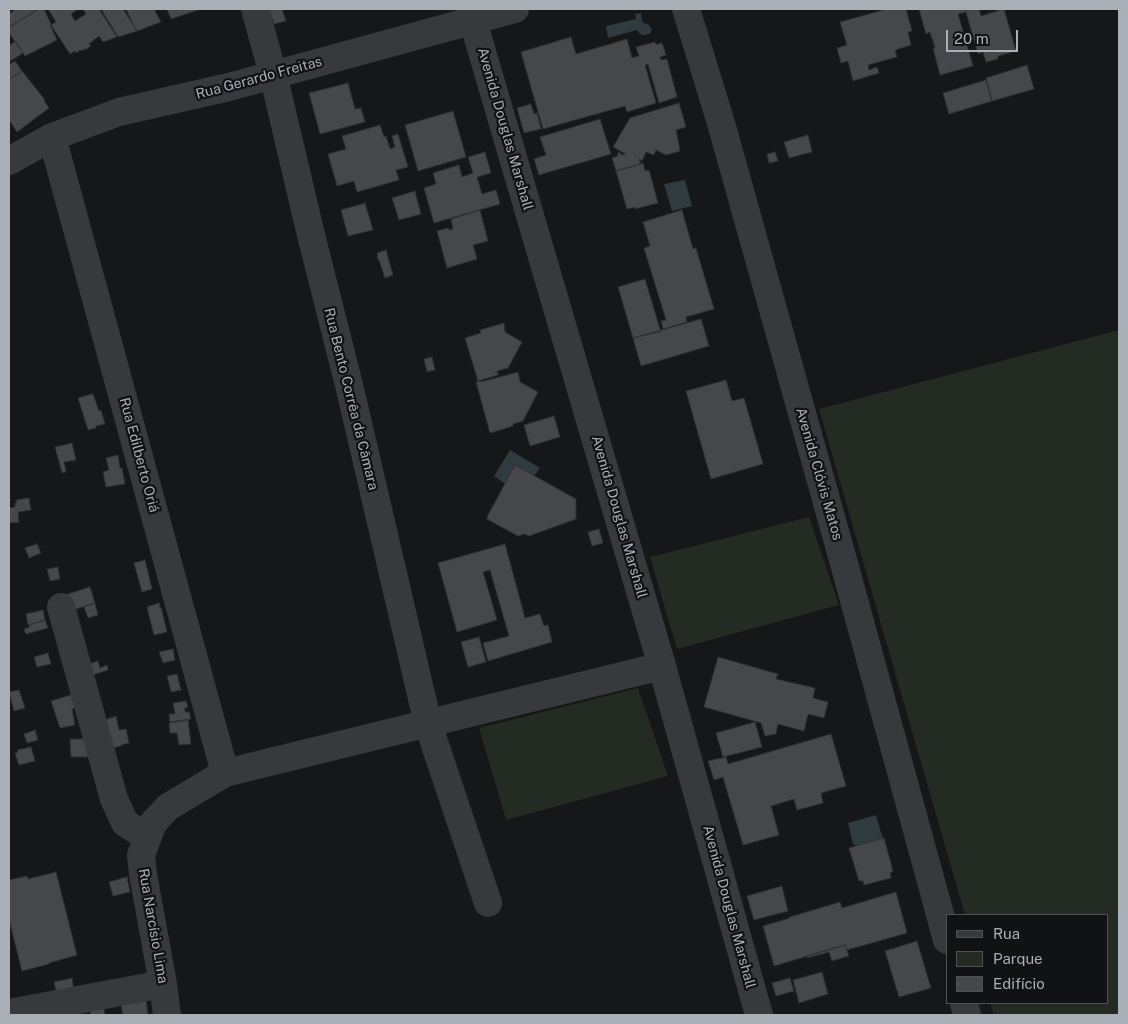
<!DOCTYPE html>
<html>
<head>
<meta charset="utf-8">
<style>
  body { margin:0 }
  #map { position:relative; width:1128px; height:1024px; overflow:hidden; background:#161718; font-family:"Public Sans",sans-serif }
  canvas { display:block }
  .frame { position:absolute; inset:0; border:10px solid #a9afb7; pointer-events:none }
  .legend { position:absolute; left:946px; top:914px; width:162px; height:90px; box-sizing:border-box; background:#111213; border:1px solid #4e5155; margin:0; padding:6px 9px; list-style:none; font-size:15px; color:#a9afb7 }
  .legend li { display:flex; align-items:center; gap:10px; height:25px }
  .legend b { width:25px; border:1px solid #4e5155 }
  .scale { position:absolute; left:946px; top:30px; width:72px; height:22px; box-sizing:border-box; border:2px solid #a9afb7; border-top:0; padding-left:6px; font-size:15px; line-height:18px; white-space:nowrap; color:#a9afb7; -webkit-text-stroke:4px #111213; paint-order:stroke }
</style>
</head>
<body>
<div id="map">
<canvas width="1128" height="1024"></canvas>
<div class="frame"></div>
<ul class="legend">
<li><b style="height:6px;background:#38393d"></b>Rua</li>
<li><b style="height:14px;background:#232b23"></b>Parque</li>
<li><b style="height:14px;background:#45474b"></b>Edifício</li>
</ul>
<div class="scale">20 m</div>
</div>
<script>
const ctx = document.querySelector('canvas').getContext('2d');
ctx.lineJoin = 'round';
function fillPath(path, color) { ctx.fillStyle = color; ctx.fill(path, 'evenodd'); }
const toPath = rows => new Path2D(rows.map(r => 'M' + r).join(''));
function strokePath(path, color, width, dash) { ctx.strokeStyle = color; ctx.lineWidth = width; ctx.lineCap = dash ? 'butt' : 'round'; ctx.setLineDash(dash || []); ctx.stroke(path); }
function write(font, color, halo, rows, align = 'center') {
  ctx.font = font + ' "Public Sans",sans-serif'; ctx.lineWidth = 4.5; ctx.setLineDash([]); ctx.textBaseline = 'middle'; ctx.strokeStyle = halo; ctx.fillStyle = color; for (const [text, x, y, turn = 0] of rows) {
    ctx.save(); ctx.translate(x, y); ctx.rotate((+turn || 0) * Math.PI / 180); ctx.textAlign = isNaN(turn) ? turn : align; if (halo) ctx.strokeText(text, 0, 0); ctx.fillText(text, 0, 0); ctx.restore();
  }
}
fillPath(toPath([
  [1119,330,1119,1015,994,1015,990,1003,1107,1003,1107,915,965,915,819,409],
  [809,517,839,605,677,649,650,557],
  [638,688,668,776,506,820,479,728]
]), '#232b23');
fillPath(toPath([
  [641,13,642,22,649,25,652,30,650,34,642,35,639,33,637,30,608,38,606,26,636,19,635,14],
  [685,180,692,206,672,211,664,184],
  [510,450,540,468,530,481,508,486,494,476],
  [876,815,884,843,858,847,853,844,848,823]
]), '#303b40');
const building = toPath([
  [16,9,39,9,9,27,9,21,10,19,9,17,9,14,16,9],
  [39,9,44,9,51,24,50,25,57,40,25,56,9,33,9,27,39,9],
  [48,9,78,9,71,14,75,21,86,14,83,9,99,9,117,37,103,42,99,36,89,44,91,46,85,50,84,49,81,51,80,50,76,53,75,51,70,54,51,25,56,22,48,9],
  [101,9,123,9,137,31,118,37,101,9],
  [126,9,154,9,161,22,137,31,132,22,126,9],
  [167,9,201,9,171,19,167,9],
  [269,9,282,9,286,21,274,24,269,9],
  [887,9,906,9,912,31,908,32,911,45,895,50,897,57,868,65,869,70,877,67,879,73,853,81,848,61,841,63,837,48,847,45,840,22,887,9],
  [919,9,965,9,966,12,958,14,973,66,940,75,933,48,935,48,930,32,926,34,919,9],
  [965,9,979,9,981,16,1004,9,1016,51,998,56,998,59,986,62,983,52,978,54,965,9],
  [571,37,576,54,627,39,632,58,639,56,636,47,655,42,656,45,662,43,666,55,660,57,661,60,667,59,677,97,659,103,648,64,645,65,656,103,627,112,625,106,543,129,521,52,571,37],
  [15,41,23,53,9,62,9,46,15,41],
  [15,61,22,71,9,79,9,63,10,64,15,61],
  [1027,65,1034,89,992,101,986,78,1027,65],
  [22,71,45,100,44,101,49,108,17,132,9,120,9,79,22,71],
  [986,80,992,101,949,114,943,93,986,80],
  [348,83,355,109,361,108,365,122,320,134,309,93,348,83],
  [679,103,686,127,676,130,680,151,666,155,656,150,654,155,646,152,642,161,639,159,641,164,616,171,612,158,618,156,617,154,620,152,621,155,626,154,613,147,630,118,679,103],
  [531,104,534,114,537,113,541,129,524,133,517,108,531,104],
  [453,111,466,157,418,171,405,125,453,111],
  [600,119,611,154,539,175,534,159,546,155,540,137,600,119],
  [380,125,384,137,386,136,390,149,395,147,392,136,398,134,408,167,396,170,399,180,357,192,354,181,337,186,328,154,346,149,342,136,380,125],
  [808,135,812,152,789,158,784,142,808,135],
  [485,152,491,173,477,177,482,194,496,190,500,204,434,223,424,188,436,184,433,173,459,165,462,177,473,173,468,157,485,152],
  [775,152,778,161,769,163,767,154,775,152],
  [643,163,645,171,649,170,658,203,635,209,635,207,627,209,616,171,643,163],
  [415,191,421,214,399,220,392,198,415,191],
  [365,203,373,230,348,236,341,210,365,203],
  [480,210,488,241,473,245,477,259,447,268,437,231,448,228,449,230,453,229,451,219,480,210],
  [682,210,693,249,696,248,714,309,686,317,687,322,663,329,661,321,666,320,644,248,650,246,643,222,682,210],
  [386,250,393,275,385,278,379,260,378,260,377,257,378,256,377,253,386,250],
  [645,279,660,329,662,331,633,338,618,287,645,279],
  [701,319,709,346,641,366,633,338,701,319],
  [504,323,505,332,522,342,508,368,497,371,498,375,478,381,465,338,481,333,480,330,504,323],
  [432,357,435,370,427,372,424,359,432,357],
  [518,372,520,382,538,392,523,421,513,424,513,426,490,433,476,382,481,381,481,382,518,372],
  [726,380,732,401,744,398,763,464,711,479,686,391,726,380],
  [93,394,99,411,101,410,105,424,96,426,96,428,88,430,78,398,93,394],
  [554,416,560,437,530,446,524,425,554,416],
  [72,443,76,460,64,462,66,472,62,473,55,447,72,443],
  [118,455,120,468,122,468,125,484,106,487,103,472,109,470,106,458,118,455],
  [515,465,576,499,576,519,529,536,525,534,518,536,487,519,487,517,515,465],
  [29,498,31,510,18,512,19,522,9,523,9,508,15,507,15,503,17,503,16,500,29,498],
  [599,529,603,543,592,546,588,532,599,529],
  [37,544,41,553,29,558,25,548,37,544],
  [505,544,525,618,540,614,544,626,548,625,552,642,488,661,483,643,509,636,490,570,483,572,497,620,457,632,438,563,505,544],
  [145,560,152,589,142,592,134,563,145,560],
  [58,567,60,579,50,581,47,569,58,567],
  [90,587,95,603,64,613,59,597,90,587],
  [95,603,98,615,88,618,84,607,95,603],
  [159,603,160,608,161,607,167,632,154,635,147,607,159,603],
  [43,610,45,620,28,625,26,614,43,610],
  [45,620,48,628,26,634,24,629,30,627,29,625,45,620],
  [479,637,486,662,468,667,461,642,479,637],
  [173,649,175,660,163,663,159,652,173,649],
  [48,653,51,664,37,667,34,657,48,653],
  [718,657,778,674,776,679,815,688,813,698,828,702,824,718,808,714,804,731,778,724,776,734,765,736,761,723,704,707,718,657],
  [98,661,100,668,107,665,108,670,83,678,89,664,98,661],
  [177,674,181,690,171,692,167,676,177,674],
  [19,690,25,708,14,711,9,692,19,690],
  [71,695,75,708,72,709,75,725,60,728,51,701,71,695],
  [186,701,188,707,185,708,185,712,189,712,191,719,170,722,169,714,175,714,173,703,186,701],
  [116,716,119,730,126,729,129,743,121,745,121,746,108,749,102,721,116,716],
  [188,720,191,744,179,745,177,733,170,733,169,723,188,720],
  [755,722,762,747,723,757,716,733,755,722],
  [35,730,38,740,27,743,24,734,35,730],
  [831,734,846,786,821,793,823,803,797,810,794,799,771,806,779,835,743,845,723,777,714,780,708,761,726,757,728,764,831,734],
  [70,739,88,739,88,757,71,757,70,739],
  [31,747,35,761,19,765,15,753,18,752,17,750,31,747],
  [884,838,893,871,890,873,891,878,864,885,863,881,859,881,849,848,884,838],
  [56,872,77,955,49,963,49,964,22,971,9,919,9,880,27,876,28,879,56,872],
  [127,877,130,892,113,896,109,882,127,877],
  [782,886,788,911,754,920,747,896,782,886],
  [896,892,907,933,847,950,845,945,774,966,763,926,790,918,790,917,840,902,842,908,896,892],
  [917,941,931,988,899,997,885,951,917,941],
  [845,945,849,956,832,961,829,952,807,958,806,956,845,945],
  [822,972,828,994,799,1003,793,980,822,972],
  [72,978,74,991,57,994,54,982,72,978],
  [790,978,794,991,776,996,772,983,790,978],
  [146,999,148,1015,123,1015,121,1004,146,999],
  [104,1007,105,1015,91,1015,90,1010,104,1007]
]);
fillPath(building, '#45474b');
strokePath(building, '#313134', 1);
strokePath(toPath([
  [255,9,273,74,311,235,350,389,428,724,488,903],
  [470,9,473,21,662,666,759,1015],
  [686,9,721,123,845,567,947,940],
  [52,137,225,773],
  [9,161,52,137,119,112,229,87,515,9],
  [61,607,114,799,125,823,147,837],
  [964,1003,967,1015],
  [9,1013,163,984],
  [167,1015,163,984,143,874,141,855,153,823,168,807,225,773,662,666]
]), '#38393d', 28);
write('14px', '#a9afb7', '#111213', [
  ["Rua Gerardo Freitas",259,78,-15],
  ["Avenida Douglas Marshall",505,129,74],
  ["Rua Bento Corrêa da Câmara",351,399,76],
  ["Rua Edilberto Oriá",139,455,75],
  ["Avenida Clóvis Matos",819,474,74],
  ["Avenida Douglas Marshall",619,517,74],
  ["Avenida Douglas Marshall",729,907,75],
  ["Rua Narcísio Lima",153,926,80]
]);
</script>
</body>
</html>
